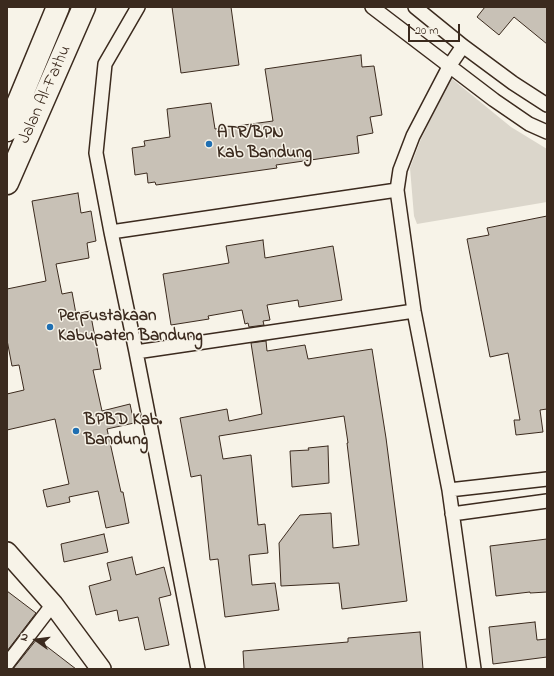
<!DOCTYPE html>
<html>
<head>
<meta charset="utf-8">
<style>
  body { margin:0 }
  #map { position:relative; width:554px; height:676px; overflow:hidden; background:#f7f3e8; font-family:"Indie Flower",sans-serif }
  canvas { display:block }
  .frame { position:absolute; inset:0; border:8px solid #3b2a1e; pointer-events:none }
  .north { position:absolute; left:16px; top:620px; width:40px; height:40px; -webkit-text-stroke:3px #f7f3e8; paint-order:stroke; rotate:284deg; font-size:11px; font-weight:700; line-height:16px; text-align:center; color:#3b2a1e }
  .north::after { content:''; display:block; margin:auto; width:14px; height:18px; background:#3b2a1e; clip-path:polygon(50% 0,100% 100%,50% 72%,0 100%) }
  .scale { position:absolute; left:408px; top:24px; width:52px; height:18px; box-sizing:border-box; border:2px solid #3b2a1e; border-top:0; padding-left:5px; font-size:12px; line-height:14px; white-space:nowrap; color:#3b2a1e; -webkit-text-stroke:3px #f7f3e8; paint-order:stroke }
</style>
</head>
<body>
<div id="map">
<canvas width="554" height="676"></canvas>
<div class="frame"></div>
<div class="north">N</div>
<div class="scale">20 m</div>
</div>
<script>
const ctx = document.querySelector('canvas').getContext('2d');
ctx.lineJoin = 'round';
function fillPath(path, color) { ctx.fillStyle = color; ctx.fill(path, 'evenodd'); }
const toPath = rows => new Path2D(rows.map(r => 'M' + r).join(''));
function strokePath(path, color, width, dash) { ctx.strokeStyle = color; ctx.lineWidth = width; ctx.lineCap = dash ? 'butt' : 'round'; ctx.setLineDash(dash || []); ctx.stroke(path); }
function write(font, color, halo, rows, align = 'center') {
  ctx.font = font + ' "Indie Flower",sans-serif'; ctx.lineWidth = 3; ctx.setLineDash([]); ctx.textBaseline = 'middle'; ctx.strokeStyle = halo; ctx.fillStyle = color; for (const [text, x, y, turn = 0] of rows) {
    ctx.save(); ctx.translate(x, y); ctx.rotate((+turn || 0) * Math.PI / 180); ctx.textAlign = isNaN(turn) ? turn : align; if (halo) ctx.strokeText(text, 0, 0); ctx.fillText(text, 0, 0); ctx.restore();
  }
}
fillPath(toPath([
  [451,78,511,127,547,149,547,202,417,224,414,216,410,168,421,139]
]), '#dbd6cb');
const building = toPath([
  [172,7,231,7,239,65,181,73,172,7],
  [485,7,547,7,547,44,514,17,499,35,477,17,485,7],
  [361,55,362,67,374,66,382,115,370,117,373,133,357,136,359,153,276,165,277,168,156,185,155,182,148,183,147,173,135,175,132,148,145,146,144,141,170,137,167,109,211,103,215,129,273,121,265,69,361,55],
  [78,193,81,213,91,211,96,241,87,243,89,258,56,264,62,294,72,292,76,314,90,311,101,369,93,370,102,411,130,404,134,423,107,429,121,492,123,492,129,523,106,528,98,491,69,497,70,502,47,507,43,490,69,484,55,419,7,430,7,394,24,390,19,365,12,366,7,340,7,289,46,281,32,201,78,193],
  [547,216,547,409,540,410,543,432,516,435,514,420,520,420,508,353,490,357,467,239,489,235,487,228,547,216],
  [263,240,265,258,333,246,342,300,299,307,298,300,267,305,270,320,263,321,264,325,249,327,248,323,245,324,242,310,208,316,209,319,171,325,163,274,229,263,226,246,263,240],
  [266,341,267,351,305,345,308,359,372,349,386,438,407,601,342,609,339,583,281,586,279,543,300,515,331,513,333,548,359,545,347,443,348,443,344,416,219,436,223,459,251,455,258,525,265,524,268,553,249,555,252,585,275,583,279,610,225,617,218,559,210,560,201,475,191,477,180,418,227,409,229,421,262,414,251,343,266,341],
  [328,446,329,483,292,487,290,451,309,450,308,448,328,446],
  [104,534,108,552,64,562,61,544,104,534],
  [547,539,547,592,530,593,530,592,496,596,490,546,547,539],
  [132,557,136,575,164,567,171,595,159,598,169,645,145,650,138,617,119,621,117,610,96,615,89,586,111,580,107,563,132,557],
  [7,591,36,613,7,651,7,591],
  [535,622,537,640,547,639,547,657,493,664,489,627,535,622],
  [420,632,423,669,244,669,243,651,348,642,348,638,420,632],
  [37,639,76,669,13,669,37,639]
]);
fillPath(building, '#c8c1b6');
strokePath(building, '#3b2a1e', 1);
const street = toPath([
  [138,7,105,64,96,153,111,232,397,190,400,170,413,136,450,65,463,46],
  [372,7,494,100,529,124,547,132],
  [415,7,463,46,513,83,547,105],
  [397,190,414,311,449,490,474,669],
  [111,232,136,352,198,669],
  [136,352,414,311],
  [449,490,547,479],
  [452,514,547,501],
  [7,664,53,604]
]);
const secondary = toPath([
  [7,552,53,604,101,669]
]);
const highway = toPath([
  [7,130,58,7],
  [7,183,84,7]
]);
strokePath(street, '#3b2a1e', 16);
strokePath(secondary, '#3b2a1e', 22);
strokePath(highway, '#3b2a1e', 25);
strokePath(street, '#f7f3e8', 13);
strokePath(secondary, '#f7f3e8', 19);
strokePath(highway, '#f7f3e8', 22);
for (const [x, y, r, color] of [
  [209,144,4,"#1f6fb2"],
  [50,327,4,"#1f6fb2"],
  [76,431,4,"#1f6fb2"]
]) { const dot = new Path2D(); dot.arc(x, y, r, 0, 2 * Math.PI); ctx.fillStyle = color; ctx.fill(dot); strokePath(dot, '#f7f3e8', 1.5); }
write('17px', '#3b2a1e', '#f7f3e8', [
  ["Jalan Al-Fathu",46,95,-66]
]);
write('bold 17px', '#3b2a1e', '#f7f3e8', [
  ["ATR/BPN",217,134],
  ["Kab Bandung",217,154],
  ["Perpustakaan",58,317],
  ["Kabupaten Bandung",58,337],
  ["BPBD Kab.",84,421],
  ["Bandung",84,441]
], 'left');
</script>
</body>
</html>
